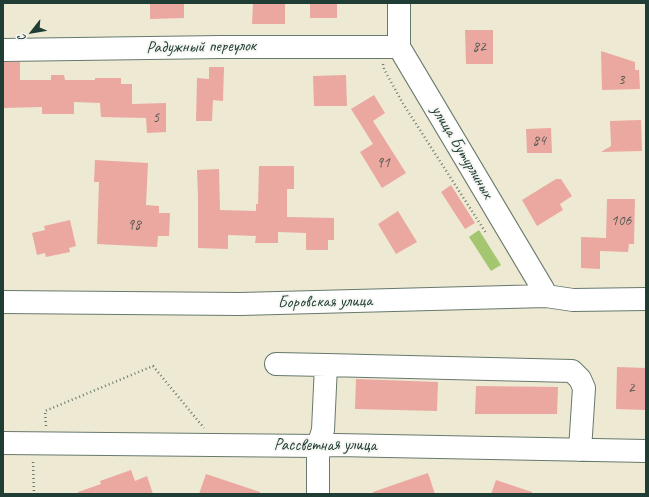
<!DOCTYPE html>
<html>
<head>
<meta charset="utf-8">
<style>
  body { margin:0 }
  #map { position:relative; width:649px; height:497px; overflow:hidden; background:#eee9d3; font-family:Caveat,sans-serif }
  canvas { display:block }
  .frame { position:absolute; inset:0; border:4px solid #1f3d34; pointer-events:none }
  .north { position:absolute; left:12px; top:12px; width:40px; height:40px; -webkit-text-stroke:3px #f6f6f2; paint-order:stroke; rotate:239deg; font-size:11px; font-weight:700; line-height:16px; text-align:center; color:#1f3d34 }
  .north::after { content:''; display:block; margin:auto; width:14px; height:18px; background:#1f3d34; clip-path:polygon(50% 0,100% 100%,50% 72%,0 100%) }
</style>
</head>
<body>
<div id="map">
<canvas width="649" height="497"></canvas>
<div class="frame"></div>
<div class="north">С</div>
</div>
<script>
const ctx = document.querySelector('canvas').getContext('2d');
ctx.lineJoin = 'round';
function fillPath(path, color) { ctx.fillStyle = color; ctx.fill(path, 'evenodd'); }
const toPath = rows => new Path2D(rows.map(r => 'M' + r).join(''));
function strokePath(path, color, width, dash) { ctx.strokeStyle = color; ctx.lineWidth = width; ctx.lineCap = dash ? 'butt' : 'round'; ctx.setLineDash(dash || []); ctx.stroke(path); }
function write(font, color, halo, rows, align = 'center') {
  ctx.font = font + ' Caveat,sans-serif'; ctx.lineWidth = 3.5; ctx.setLineDash([]); ctx.textBaseline = 'middle'; ctx.strokeStyle = halo; ctx.fillStyle = color; for (const [text, x, y, turn = 0] of rows) {
    ctx.save(); ctx.translate(x, y); ctx.rotate((+turn || 0) * Math.PI / 180); ctx.textAlign = isNaN(turn) ? turn : align; if (halo) ctx.strokeText(text, 0, 0); ctx.fillText(text, 0, 0); ctx.restore();
  }
}
fillPath(toPath([
  [479,230,501,265,491,271,469,237]
]), '#a4c670');
fillPath(toPath([
  [150,3,184,3,184,18,150,19],
  [253,3,285,3,285,24,252,24],
  [310,3,337,3,337,18,310,18],
  [465,30,493,30,493,64,466,64],
  [601,51,635,62,635,70,639,70,640,89,602,90],
  [4,62,20,62,20,80,51,80,51,75,64,75,65,80,95,80,95,78,121,78,121,84,132,84,132,104,166,103,166,132,147,133,146,118,101,117,100,103,74,102,74,114,42,114,42,107,3,108],
  [209,67,224,67,223,101,213,100,212,121,196,121,197,78,209,79],
  [346,75,347,106,314,106,313,76],
  [374,95,385,113,373,121,406,173,382,188,360,152,373,144,351,109],
  [641,120,642,151,601,152,611,146,610,121],
  [551,128,552,153,527,153,526,129],
  [95,160,148,163,146,205,159,206,159,213,170,213,169,236,158,236,157,247,97,244,99,182,94,182],
  [259,166,294,166,294,189,287,189,287,217,334,218,334,240,328,240,328,250,306,250,306,233,278,232,278,243,255,243,256,236,228,235,228,249,198,248,198,197,197,170,219,169,220,210,256,211,256,204,258,204],
  [556,179,561,179,572,196,560,204,563,210,537,226,522,200],
  [451,185,475,223,465,229,441,192],
  [607,199,635,199,634,244,629,244,628,252,600,251,600,269,581,268,581,237,606,238],
  [398,211,417,242,396,254,378,224],
  [70,220,76,246,69,248,70,252,46,257,45,253,37,255,32,233,45,230,44,226],
  [617,367,646,368,646,410,616,409],
  [356,379,438,382,437,411,355,409],
  [476,386,558,387,557,414,475,414],
  [131,470,135,481,147,476,153,494,78,494,78,492,101,484,100,481],
  [428,473,435,494,373,494,373,492],
  [206,474,260,492,260,494,199,494],
  [496,480,532,492,532,494,491,494]
]), '#eaa8a1');
const minor = toPath([
  [399,3,399,47,543,289,546,296],
  [3,50,222,47,399,47],
  [3,302,240,304,546,296,573,300,646,299],
  [276,364,326,365],
  [3,443,318,446,336,445,646,451],
  [318,494,318,446,323,430,326,365,572,371,580,379,584,388,580,450]
]);
strokePath(minor, '#67796c', 24);
strokePath(toPath([
  [383,64,384,69,402,102,486,233],
  [46,426,45,411,153,366,204,428],
  [33,462,34,494]
]), '#67796c', 2.5, [1, 3]);
strokePath(minor, '#fff', 22);
write('15px', '#52584f', null, [
  ["82",479,47],
  ["3",621,80],
  ["5",156,118],
  ["84",539,141],
  ["91",383,163],
  ["106",621,221],
  ["98",134,225],
  ["2",631,388]
]);
write('17px', '#1f3d34', '#f6f6f2', [
  ["Радужный переулок",201,47,-1],
  ["улица Бутурлиных",462,152,59],
  ["Боровская улица",325,302,-1],
  ["Рассветная улица",325,446]
]);
</script>
</body>
</html>
